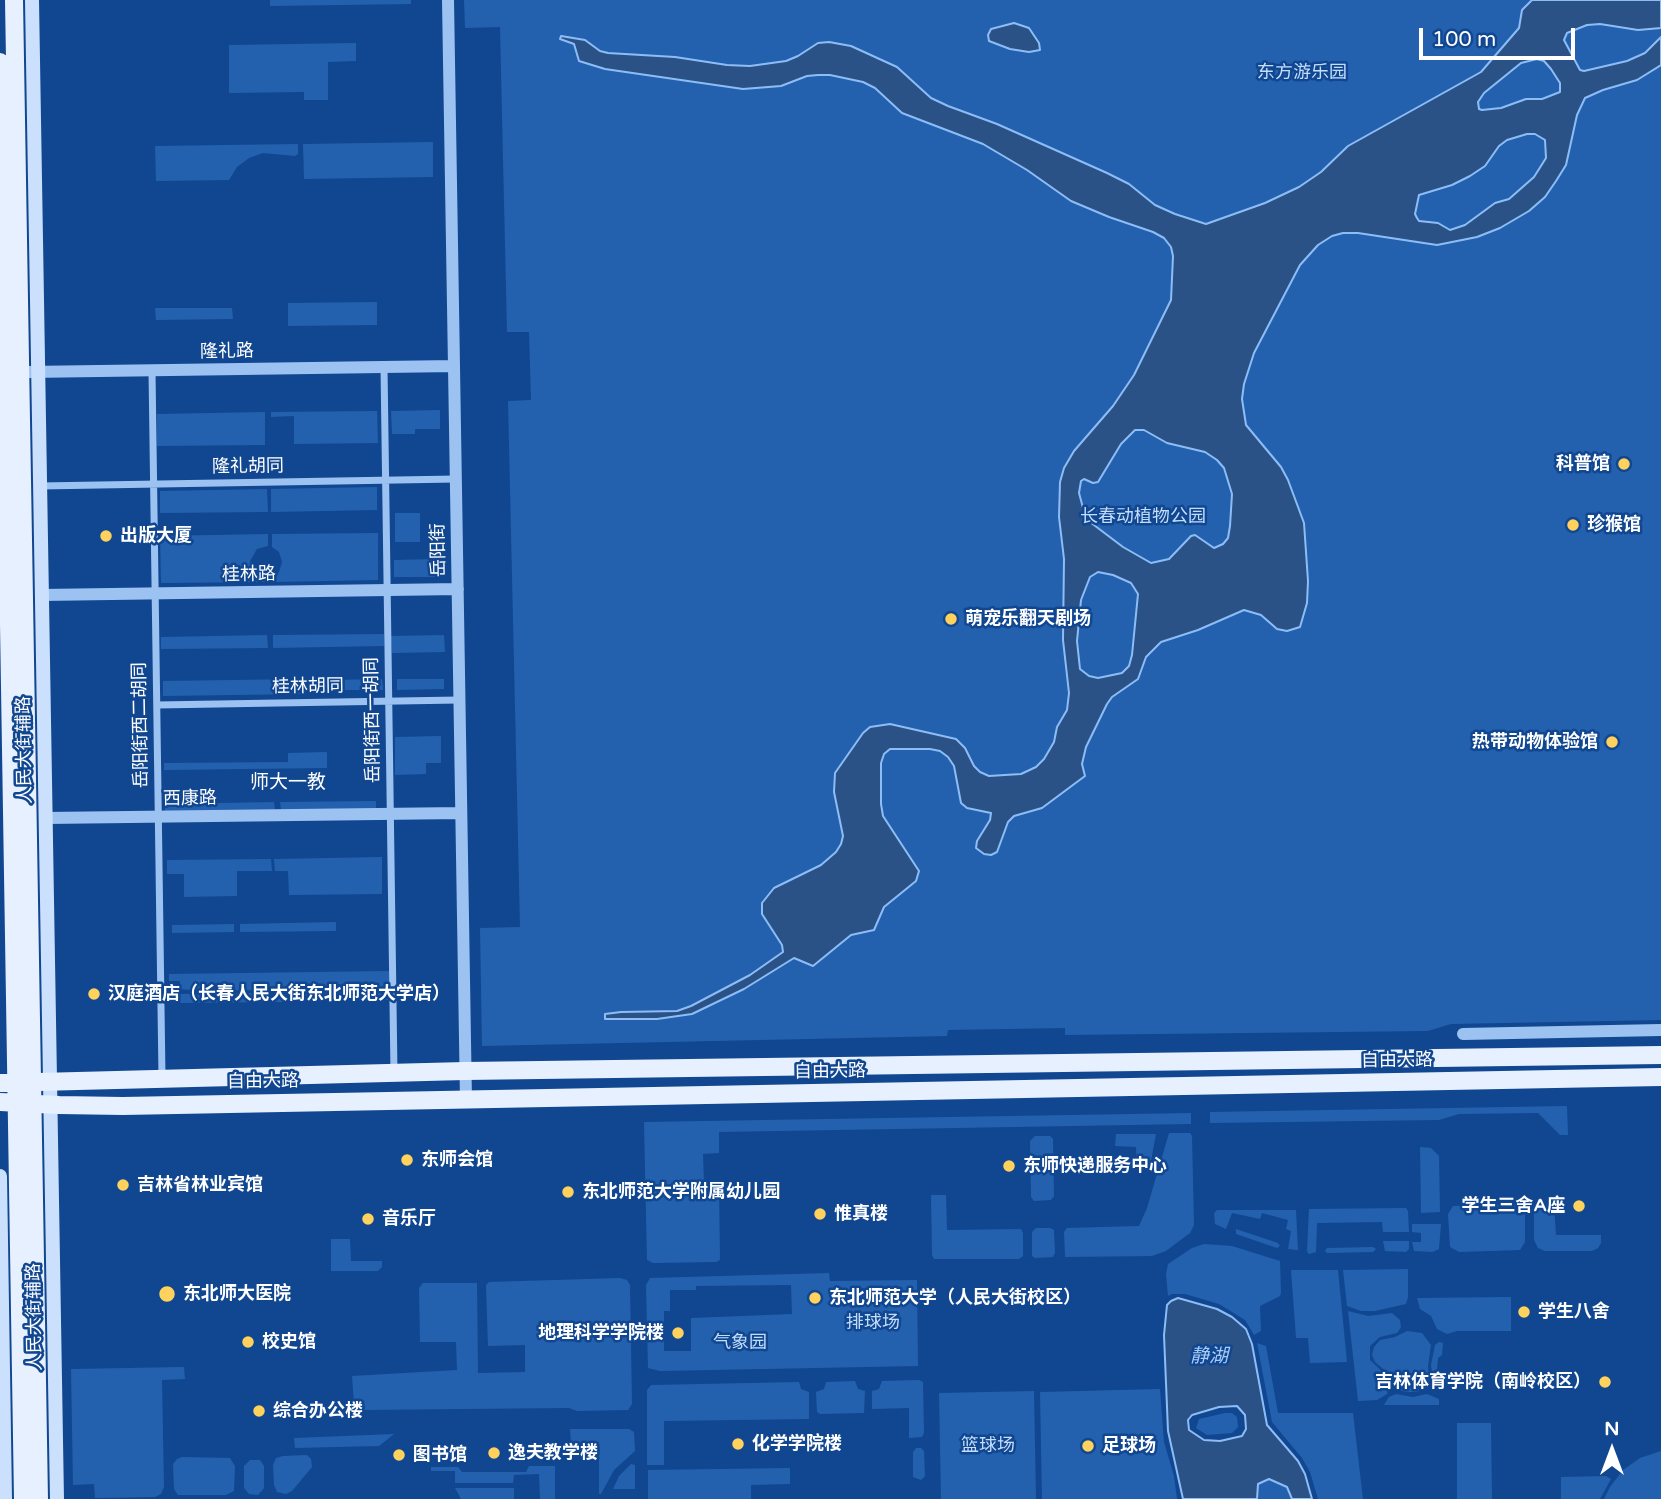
<!DOCTYPE html>
<html>
<head>
<meta charset="utf-8">
<style>
  body { margin:0 }
  #map { position:relative; width:1661px; height:1499px; overflow:hidden; background:#114790; font-family:"Varela Round",sans-serif }
  canvas { display:block }
  .north { position:absolute; left:1577px; top:1415px; width:70px; height:70px; -webkit-text-stroke:5px #114790; paint-order:stroke; rotate:0deg; font-size:19px; font-weight:700; line-height:28px; text-align:center; color:#fff }
  .north::after { content:''; display:block; margin:auto; width:24px; height:32px; background:#fff; clip-path:polygon(50% 0,100% 100%,50% 72%,0 100%) }
  .scale { position:absolute; left:1419px; top:28px; width:156px; height:32px; box-sizing:border-box; border:4px solid #fff; border-top:0; padding-left:9px; font-size:21px; line-height:24px; white-space:nowrap; color:#fff; -webkit-text-stroke:5px #114790; paint-order:stroke }
</style>
</head>
<body>
<div id="map">
<canvas width="1661" height="1499"></canvas>
<div class="north">N</div>
<div class="scale">100 m</div>
</div>
<script>
const ctx = document.querySelector('canvas').getContext('2d');
ctx.lineJoin = 'round';
function fillPath(path, color) { ctx.fillStyle = color; ctx.fill(path, 'evenodd'); }
const toPath = rows => new Path2D(rows.map(r => 'M' + r).join(''));
function strokePath(path, color, width, dash) { ctx.strokeStyle = color; ctx.lineWidth = width; ctx.lineCap = dash ? 'butt' : 'round'; ctx.setLineDash(dash || []); ctx.stroke(path); }
function write(font, color, halo, rows, align = 'center') {
  ctx.font = font + ' "Varela Round","Noto Sans SC",sans-serif'; ctx.lineWidth = 5; ctx.setLineDash([]); ctx.textBaseline = 'middle'; ctx.strokeStyle = halo; ctx.fillStyle = color; for (const [text, x, y, turn = 0] of rows) {
    ctx.save(); ctx.translate(x, y); ctx.rotate((+turn || 0) * Math.PI / 180); ctx.textAlign = isNaN(turn) ? turn : align; if (halo) ctx.strokeText(text, 0, 0); ctx.fillText(text, 0, 0); ctx.restore();
  }
}
fillPath(toPath([
  [270,0,411,0,411,4,270,6],
  [464,0,1661,0,1661,1020,1451,1024,1428,1031,1065,1035,1065,1028,948,1030,947,1036,482,1046,480,928,520,927,508,401,531,400,529,332,507,332,500,27,465,28],
  [356,43,356,61,328,62,328,100,304,100,304,92,229,93,229,45],
  [433,142,433,177,304,179,303,144],
  [298,144,298,154,295,156,263,153,249,158,237,167,229,180,156,181,155,146],
  [377,302,377,325,288,326,288,303],
  [155,308,232,308,233,319,156,320],
  [440,410,440,429,415,429,415,434,392,434,391,411],
  [377,411,378,443,294,444,294,416,271,417,271,412],
  [265,412,265,445,157,446,157,414],
  [377,487,377,510,271,512,271,489],
  [267,489,268,512,160,513,160,491],
  [395,513,420,513,420,542,395,542],
  [378,533,378,580,272,582,272,577,279,572,282,562,279,552,272,547,272,534],
  [268,534,268,546,257,549,250,561,256,575,269,578,269,582,161,583,160,536],
  [435,559,435,577,394,577,394,560],
  [384,634,384,646,273,648,273,635],
  [267,635,268,648,161,649,161,637],
  [444,635,445,652,392,653,391,636],
  [304,679,305,694,163,696,163,681],
  [382,679,383,690,331,690,331,680],
  [397,679,444,679,444,689,397,690],
  [441,736,441,763,426,763,426,774,395,775,395,737],
  [327,752,327,768,164,770,164,763,288,762,288,753],
  [376,801,376,809,281,810,280,802],
  [274,802,275,810,165,812,165,804],
  [382,857,382,894,289,895,288,871,275,871,274,859],
  [271,859,272,871,237,871,237,896,184,897,184,874,167,874,167,860],
  [336,922,336,931,240,932,240,924],
  [234,924,234,932,172,933,172,925],
  [389,971,389,988,199,991,180,989,180,981,169,981,169,974],
  [389,991,389,1000,288,1001,288,996,301,996,301,993],
  [260,993,260,996,283,996,283,1002,178,1003,177,994],
  [1567,1106,1568,1135,1560,1135,1538,1113,1459,1114,1439,1120,1210,1123,1210,1112],
  [1191,1113,1191,1124,719,1132,719,1153,703,1154,704,1184,719,1184,720,1260,716,1262,653,1263,647,1260,644,1122],
  [1169,1133,1190,1133,1192,1136,1194,1225,1190,1233,1166,1251,1152,1256,1065,1257,1064,1232,1067,1228,1139,1226,1147,1208],
  [1116,1134,1156,1134,1150,1166,1137,1167,1136,1147,1115,1146],
  [1035,1136,1050,1136,1053,1139,1054,1196,1051,1200,1034,1201,1031,1197,1030,1141],
  [1420,1147,1431,1148,1439,1156,1440,1212,1421,1213],
  [931,1195,946,1195,947,1230,1021,1229,1023,1233,1023,1256,1019,1259,934,1259,932,1255],
  [1516,1204,1522,1208,1525,1213,1525,1242,1520,1250,1459,1252,1450,1247,1448,1214,1453,1206],
  [1554,1204,1556,1235,1601,1235,1601,1243,1598,1248,1592,1251,1545,1251,1538,1248,1534,1240,1534,1212,1540,1205],
  [1406,1208,1408,1211,1409,1232,1383,1232,1382,1222,1317,1223,1316,1252,1309,1254,1307,1251,1309,1209],
  [1217,1210,1296,1210,1298,1250,1288,1249,1291,1231,1286,1229,1288,1220,1262,1213,1260,1219,1232,1213,1226,1229,1215,1224,1214,1213],
  [1412,1224,1441,1224,1439,1249,1433,1252,1414,1251,1412,1242,1421,1242,1421,1233,1412,1232],
  [1036,1228,1050,1228,1054,1230,1055,1253,1053,1257,1035,1258,1032,1256,1032,1232],
  [1236,1229,1278,1243,1280,1246,1277,1248,1236,1234],
  [331,1239,350,1239,351,1261,382,1261,382,1267,378,1271,331,1271],
  [1383,1241,1409,1241,1409,1249,1406,1252,1385,1251],
  [1204,1244,1232,1246,1280,1261,1281,1293,1280,1296,1260,1306,1261,1331,1254,1335,1245,1320,1219,1304,1185,1294,1172,1294,1168,1296,1166,1274,1168,1264,1192,1248],
  [1373,1247,1376,1249,1373,1252,1327,1253,1325,1251,1327,1248],
  [1408,1269,1408,1297,1406,1304,1375,1311,1361,1311,1347,1306,1343,1270],
  [1291,1270,1338,1270,1347,1362,1310,1363,1308,1338,1296,1338],
  [829,1273,830,1281,917,1280,918,1366,660,1371,648,1368,646,1285,650,1278],
  [791,1285,792,1314,691,1318,691,1351,664,1351,664,1311,670,1311,670,1290,696,1290,696,1286],
  [620,1278,627,1280,630,1285,632,1404,628,1410,577,1411,569,1408,361,1410,354,1404,352,1376,457,1370,456,1342,420,1342,419,1288,423,1283,477,1283,478,1373,525,1372,525,1345,488,1346,486,1285,489,1282],
  [1511,1297,1511,1331,1457,1331,1447,1334,1437,1329,1431,1316,1420,1309,1417,1298],
  [1348,1311,1368,1316,1392,1313,1400,1320,1401,1327,1397,1333,1380,1337,1370,1346,1370,1360,1387,1376,1390,1384,1387,1394,1377,1400,1358,1401],
  [1407,1331,1422,1333,1431,1345,1428,1366,1429,1381,1425,1388,1416,1392,1405,1392,1397,1389,1389,1374,1375,1362,1372,1355,1374,1347,1380,1340,1395,1337],
  [1439,1342,1443,1343,1442,1355,1438,1358,1437,1370,1432,1372,1431,1365,1435,1345],
  [1257,1343,1266,1346,1278,1413,1353,1413,1363,1499,1318,1499,1310,1472,1302,1458,1272,1422],
  [184,1367,185,1379,162,1380,164,1487,161,1494,155,1497,95,1498,94,1484,73,1485,71,1369],
  [855,1381,858,1389,865,1391,864,1413,820,1414,817,1412,816,1392,824,1389,826,1382],
  [882,1381,919,1380,923,1382,924,1433,922,1437,909,1438,909,1408,872,1409,872,1391,879,1389],
  [799,1382,801,1389,809,1392,809,1419,664,1421,664,1465,647,1465,647,1390,651,1385],
  [1160,1389,1164,1442,1174,1476,1177,1499,1042,1499,1040,1392],
  [1034,1391,1036,1499,941,1499,939,1393],
  [1396,1394,1413,1397,1427,1394,1439,1399,1439,1405,1384,1405,1389,1397],
  [1225,1413,1232,1413,1237,1417,1238,1427,1232,1433,1207,1435,1196,1428,1199,1419],
  [1457,1423,1491,1423,1492,1499,1457,1499],
  [570,1429,629,1429,634,1432,635,1451,614,1470,601,1494,599,1494,599,1450,593,1444,571,1444],
  [394,1434,379,1446,295,1448,294,1438],
  [916,1448,921,1448,924,1451,925,1476,921,1480,913,1477,913,1452],
  [1661,1451,1661,1499,1604,1499,1610,1487,1623,1470,1640,1458],
  [307,1455,311,1459,312,1467,292,1491,286,1494,277,1492,274,1485,273,1465,276,1458,283,1456],
  [182,1457,230,1458,235,1466,234,1491,226,1495,178,1495,174,1489,173,1464,177,1459],
  [250,1460,260,1460,264,1466,264,1488,258,1495,249,1494,244,1488,244,1466],
  [631,1464,635,1465,635,1489,613,1489,619,1476],
  [529,1466,555,1466,555,1499,540,1499,539,1474,514,1475,513,1483,455,1483,455,1471,431,1471,431,1467,458,1467,462,1472,526,1472],
  [790,1468,790,1484,751,1485,751,1499,648,1499,648,1470],
  [1606,1476,1611,1479,1600,1499,1561,1499,1561,1477],
  [1269,1479,1287,1487,1292,1499,1257,1499,1258,1484],
  [455,1488,514,1488,514,1499,461,1499]
]), '#2361af');
const water = toPath([
  [1532,0,1661,0,1661,28,1638,30,1600,24,1587,25,1567,33,1564,40,1580,70,1584,71,1627,61,1645,53,1661,37,1661,65,1637,80,1603,90,1585,98,1577,115,1566,165,1556,181,1545,197,1529,211,1500,228,1477,237,1437,245,1358,233,1343,233,1332,236,1318,245,1300,265,1254,353,1244,384,1242,399,1246,425,1281,467,1288,480,1304,523,1308,581,1307,603,1300,627,1287,631,1277,629,1261,615,1244,610,1198,630,1161,642,1146,657,1138,679,1112,697,1107,704,1086,747,1082,764,1085,776,1042,808,1014,816,1008,822,997,852,991,855,984,854,976,848,977,841,990,820,991,813,967,808,961,803,954,766,948,757,940,751,930,749,890,749,884,754,881,763,881,804,883,816,919,871,916,881,884,907,874,930,851,935,813,966,794,958,744,989,692,1014,657,1019,605,1019,605,1014,621,1012,677,1011,691,1006,750,975,783,952,782,945,762,914,762,903,774,888,821,865,836,852,841,844,843,836,834,792,835,773,863,733,870,727,890,724,956,739,965,748,974,766,980,772,989,776,1021,774,1036,767,1044,759,1054,742,1057,727,1067,710,1069,693,1063,640,1064,559,1059,517,1060,482,1064,468,1074,451,1113,406,1134,375,1171,300,1173,256,1171,247,1164,238,1153,232,1109,217,1071,201,1027,170,983,144,902,113,875,88,863,82,830,75,818,75,807,76,781,86,743,89,605,69,579,61,574,44,560,39,561,36,585,40,600,51,608,53,675,57,727,65,750,66,786,61,798,56,818,43,829,42,851,46,897,67,931,98,948,106,997,124,1107,173,1129,184,1155,205,1175,214,1206,224,1265,203,1299,187,1321,172,1348,146,1481,72,1519,28,1522,10,1532,0],
  [1537,59,1544,61,1551,69,1560,83,1560,92,1542,99,1526,99,1501,108,1482,110,1479,109,1478,102,1484,93,1521,63,1537,59],
  [1527,134,1535,134,1545,140,1546,158,1534,177,1509,199,1495,203,1465,225,1450,230,1438,223,1419,221,1417,218,1415,214,1419,195,1452,185,1470,176,1485,166,1499,146,1507,140,1527,134],
  [1135,430,1144,430,1167,443,1205,452,1217,460,1224,468,1232,494,1230,526,1228,538,1223,544,1214,548,1195,535,1191,536,1169,559,1151,563,1123,547,1086,519,1079,493,1081,481,1084,479,1093,483,1098,482,1121,444,1135,430],
  [1098,572,1113,575,1131,583,1138,594,1132,655,1129,666,1122,673,1098,678,1089,676,1080,669,1077,641,1081,600,1090,577,1098,572],
  [1014,23,1029,28,1039,43,1040,50,1029,52,1010,49,989,41,988,35,991,29,1014,23],
  [1178,1298,1217,1309,1232,1317,1246,1329,1252,1344,1267,1425,1298,1461,1305,1474,1312,1499,1292,1499,1287,1487,1269,1479,1258,1484,1257,1499,1183,1499,1168,1431,1164,1335,1167,1305,1171,1301,1178,1298],
  [1237,1406,1245,1415,1246,1429,1242,1436,1220,1441,1204,1440,1189,1430,1188,1420,1192,1415,1219,1407,1237,1406]
]);
fillPath(water, '#2a5287');
strokePath(water, '#8dbdf6', 2);
strokePath(toPath([
  [384,367,394,1073],
  [152,371,162,1077],
  [40,486,456,479],
  [157,705,459,700]
]), '#9cc2f2', 7);
strokePath(toPath([
  [448,0,466,1100],
  [28,372,454,366],
  [42,595,458,589],
  [46,818,461,813],
  [1463,1034,1661,1030]
]), '#9cc2f2', 12);
strokePath(toPath([
  [32,0,57,1499],
  [0,1176,5,1499]
]), '#cbe0fc', 14);
strokePath(toPath([
  [14,0,39,1499],
  [0,62,23,1499],
  [0,1083,465,1071,1661,1055],
  [0,1102,59,1105,123,1106,1661,1077]
]), '#e7f0ff', 18);
for (const [x, y, r, color] of [
  [1624,464,7,"#ffd15d"],
  [1573,525,7,"#ffd15d"],
  [106,536,7,"#ffd15d"],
  [951,619,7,"#ffd15d"],
  [1612,742,7,"#ffd15d"],
  [94,994,7,"#ffd15d"],
  [407,1160,7,"#ffd15d"],
  [1009,1166,7,"#ffd15d"],
  [123,1185,7,"#ffd15d"],
  [568,1192,7,"#ffd15d"],
  [1579,1206,7,"#ffd15d"],
  [820,1214,7,"#ffd15d"],
  [368,1219,7,"#ffd15d"],
  [167,1294,9,"#ffd15d"],
  [815,1298,7,"#ffd15d"],
  [1524,1312,7,"#ffd15d"],
  [678,1333,7,"#ffd15d"],
  [248,1342,7,"#ffd15d"],
  [1605,1382,7,"#ffd15d"],
  [259,1411,7,"#ffd15d"],
  [738,1444,7,"#ffd15d"],
  [1088,1446,7,"#ffd15d"],
  [494,1453,7,"#ffd15d"],
  [399,1455,7,"#ffd15d"]
]) { const dot = new Path2D(); dot.arc(x, y, r, 0, 2 * Math.PI); ctx.fillStyle = color; ctx.fill(dot); strokePath(dot, '#114790', 2.5); }
write('18px', '#c3ddfd', '#114790', [
  ["东方游乐园",1302,73],
  ["长春动植物公园",1143,517],
  ["排球场",873,1323],
  ["气象园",740,1343],
  ["篮球场",988,1446]
]);
write('18px', '#fff', '#114790', [
  ["隆礼路",227,352,-1],
  ["隆礼胡同",248,467,-1],
  ["岳阳街",439,550,-91],
  ["桂林路",249,575,-1],
  ["桂林胡同",308,687,-1],
  ["岳阳街西一胡同",373,720,-91],
  ["岳阳街西二胡同",141,725,-91],
  ["人民大街辅路",25,750,-91],
  ["西康路",190,799,-1],
  ["自由大路",1397,1061,-1],
  ["自由大路",830,1072,-1],
  ["自由大路",263,1082,-1],
  ["人民大街辅路",35,1317,-91]
]);
write('bold 18px', '#fff', '#114790', [
  ["科普馆",1610,464,"right"],
  ["珍猴馆",1587,525],
  ["出版大厦",120,536],
  ["萌宠乐翻天剧场",965,619],
  ["热带动物体验馆",1598,742,"right"],
  ["汉庭酒店（长春人民大街东北师范大学店）",108,994],
  ["东师会馆",421,1160],
  ["东师快递服务中心",1023,1166],
  ["吉林省林业宾馆",137,1185],
  ["东北师范大学附属幼儿园",582,1192],
  ["学生三舍A座",1565,1206,"right"],
  ["惟真楼",834,1214],
  ["音乐厅",382,1219],
  ["东北师大医院",183,1294],
  ["东北师范大学（人民大街校区）",829,1298],
  ["学生八舍",1538,1312],
  ["地理科学学院楼",664,1333,"right"],
  ["校史馆",262,1342],
  ["吉林体育学院（南岭校区）",1591,1382,"right"],
  ["综合办公楼",273,1411],
  ["化学学院楼",752,1444],
  ["足球场",1102,1446],
  ["逸夫教学楼",508,1453],
  ["图书馆",413,1455]
], 'left');
write('19px', '#fff', '#114790', [
  ["师大一教",288,783]
]);
write('italic 19px', '#a8ccf9', '#114790', [
  ["静湖",1209,1357]
]);
</script>
</body>
</html>
